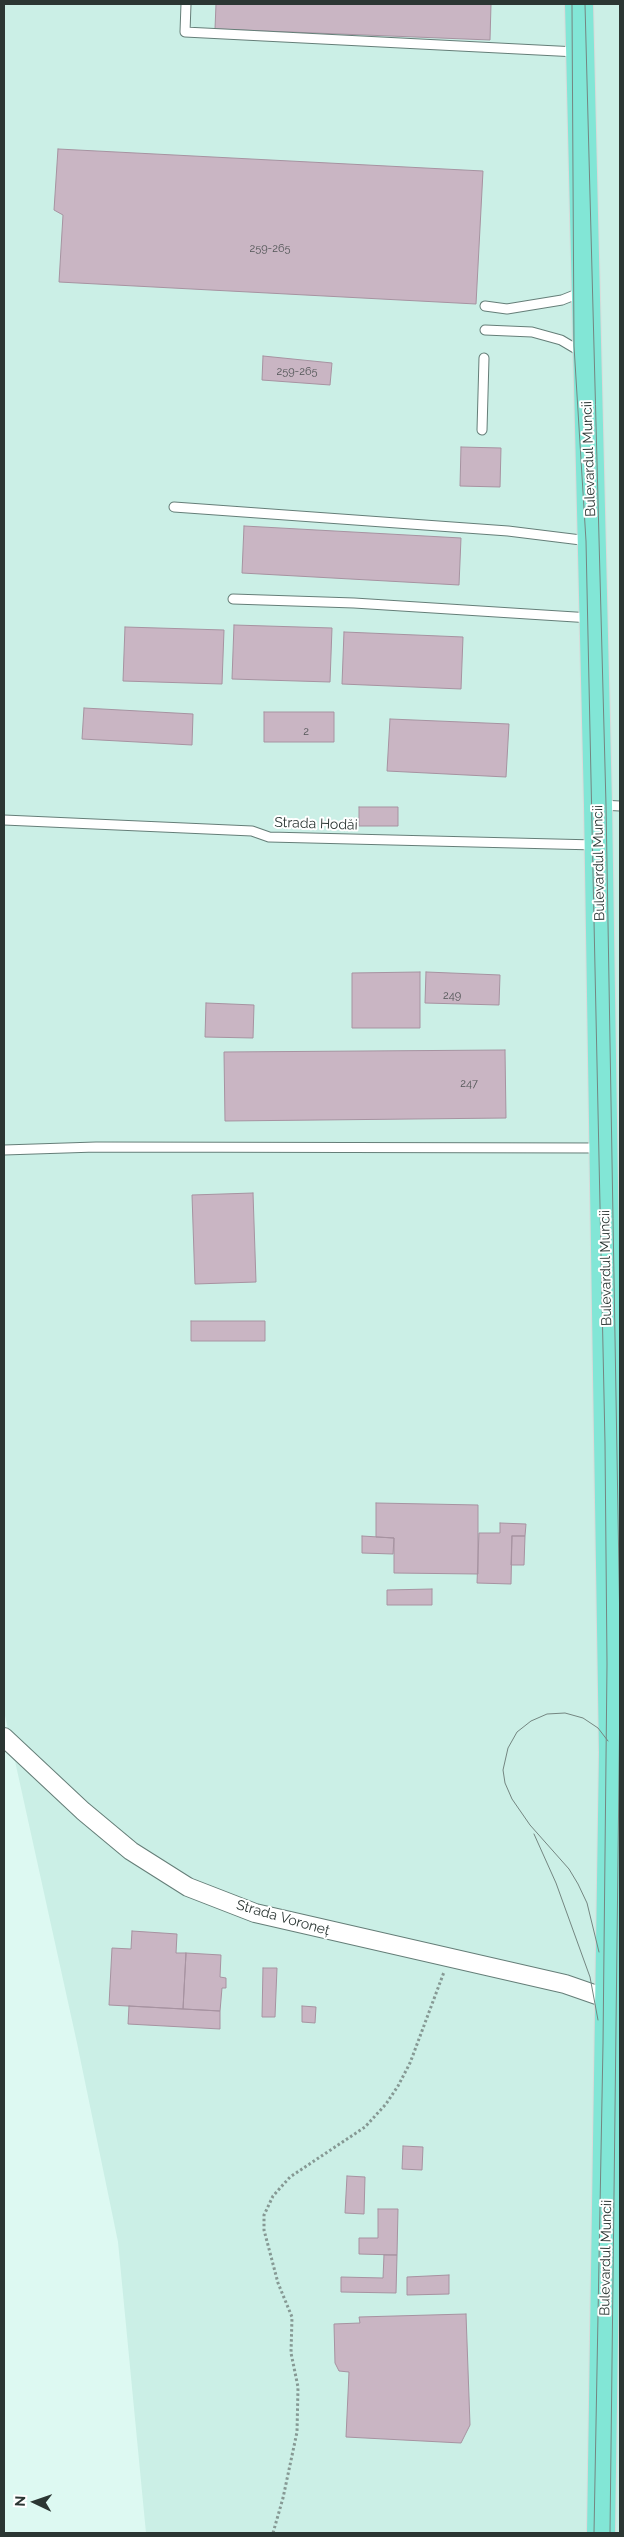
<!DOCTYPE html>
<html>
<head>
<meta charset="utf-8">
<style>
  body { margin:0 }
  #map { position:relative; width:624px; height:2537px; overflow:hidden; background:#ddf9f2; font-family:Raleway,sans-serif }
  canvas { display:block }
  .frame { position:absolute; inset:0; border:5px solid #2b3633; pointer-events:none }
  .north { position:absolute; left:10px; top:2477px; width:50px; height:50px; -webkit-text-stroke:4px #fff; paint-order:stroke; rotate:273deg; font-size:14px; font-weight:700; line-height:20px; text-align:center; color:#2b3633 }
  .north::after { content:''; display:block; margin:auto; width:18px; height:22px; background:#2b3633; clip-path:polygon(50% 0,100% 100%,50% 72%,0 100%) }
</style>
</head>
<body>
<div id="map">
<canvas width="624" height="2537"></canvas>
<div class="frame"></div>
<div class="north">N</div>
</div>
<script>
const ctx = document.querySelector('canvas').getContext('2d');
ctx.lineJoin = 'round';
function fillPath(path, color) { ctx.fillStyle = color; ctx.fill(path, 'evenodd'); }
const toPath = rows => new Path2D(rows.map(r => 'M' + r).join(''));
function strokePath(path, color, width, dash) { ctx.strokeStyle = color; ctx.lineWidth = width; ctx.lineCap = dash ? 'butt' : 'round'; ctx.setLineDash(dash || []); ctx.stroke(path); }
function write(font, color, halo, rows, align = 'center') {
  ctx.font = font + ' Raleway,sans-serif'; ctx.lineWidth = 4; ctx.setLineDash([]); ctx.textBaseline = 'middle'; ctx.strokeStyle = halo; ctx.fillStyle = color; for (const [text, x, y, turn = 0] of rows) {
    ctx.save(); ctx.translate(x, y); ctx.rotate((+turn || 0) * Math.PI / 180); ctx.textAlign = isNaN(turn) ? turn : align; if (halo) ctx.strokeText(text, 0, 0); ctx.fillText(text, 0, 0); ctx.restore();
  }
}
fillPath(toPath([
  [4,4,620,4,620,2533,146,2533,118,2242,77,2043,4,1711]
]), '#cbefe6');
const building = toPath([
  [216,4,491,4,490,40,215,29,216,4],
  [58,149,483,171,476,304,59,282,63,215,54,210,58,149],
  [263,356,332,363,330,385,262,380,263,356],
  [461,447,501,448,500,487,460,486,461,447],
  [244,526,461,538,459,585,242,573,244,526],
  [234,625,332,628,330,682,232,679,234,625],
  [125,627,224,630,222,684,123,681,125,627],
  [344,632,463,637,461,689,342,684,344,632],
  [84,708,193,714,192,745,82,739,84,708],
  [264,712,334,712,334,742,264,742,264,712],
  [390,719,509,724,506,777,387,771,390,719],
  [359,807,398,807,398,826,359,826,359,807],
  [420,972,420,1028,352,1028,352,973,420,972],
  [426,972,500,975,499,1005,425,1003,426,972],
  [206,1003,254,1005,253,1038,205,1037,206,1003],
  [505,1050,506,1118,225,1121,224,1052,505,1050],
  [253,1193,256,1282,195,1284,192,1195,253,1193],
  [191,1321,265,1321,265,1341,191,1341,191,1321],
  [376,1503,478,1505,478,1574,394,1573,394,1538,376,1537,376,1503],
  [500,1523,526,1524,525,1536,512,1536,511,1584,477,1583,479,1533,500,1533,500,1523],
  [362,1536,394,1538,393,1554,362,1553,362,1536],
  [512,1536,525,1536,524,1565,511,1565,512,1536],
  [432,1589,432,1605,387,1605,387,1590,432,1589],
  [132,1931,177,1934,176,1953,186,1953,183,2009,109,2005,112,1948,131,1949,132,1931],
  [186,1953,221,1955,220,1977,226,1978,226,1988,222,1988,220,2011,183,2009,186,1953],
  [263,1968,277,1968,275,2017,262,2017,263,1968],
  [129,2006,220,2011,220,2029,128,2024,129,2006],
  [302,2006,316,2007,315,2023,302,2022,302,2006],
  [403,2146,423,2147,422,2170,402,2169,403,2146],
  [347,2176,365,2177,364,2214,345,2213,347,2176],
  [378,2209,398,2209,397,2255,359,2254,359,2238,378,2238,378,2209],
  [384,2255,397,2255,396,2293,341,2292,341,2277,383,2278,384,2255],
  [449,2275,449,2294,407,2295,407,2277,449,2275],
  [466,2314,470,2425,461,2443,346,2437,349,2372,339,2371,335,2363,334,2324,360,2323,359,2317,466,2314]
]);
fillPath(building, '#c9b5c3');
strokePath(building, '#a793a1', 1);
const lane = toPath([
  [186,4,185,32,577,52],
  [485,306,507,309,562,300,582,292],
  [485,330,532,332,561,340,583,353],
  [482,430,484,358],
  [174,507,508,531,589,541],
  [233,599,354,603,591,618],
  [601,805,620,806],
  [4,820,252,831,269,837,596,845],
  [4,1150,96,1147,601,1148]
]);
const street = toPath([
  [4,1737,83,1811,131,1851,188,1887,255,1913,565,1984,611,2000]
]);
const primary = toPath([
  [579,4,598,805,613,1752,601,2533]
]);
strokePath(lane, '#657e78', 11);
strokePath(street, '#657e78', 20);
strokePath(primary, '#d9dbda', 30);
strokePath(toPath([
  [273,2533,283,2498,297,2432,298,2387,291,2353,292,2317,278,2283,264,2230,264,2215,273,2196,290,2177,365,2127,386,2104,398,2086,410,2063,444,1972]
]), '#869994', 3, [2.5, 2.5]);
strokePath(lane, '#fff', 9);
strokePath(street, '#fff', 18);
strokePath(primary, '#82e6d6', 28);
strokePath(toPath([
  [572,4,574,346,586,541,605,1443,607,1664,603,2044,594,2533],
  [585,4,606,805,620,1632],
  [534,1834,556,1883,590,1977,598,2020],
  [599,1952,587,1903,578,1884,569,1869,530,1825,512,1799,505,1783,503,1770,508,1748,517,1732,531,1721,547,1714,565,1713,583,1718,598,1728,608,1741],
  [610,2533,620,1691]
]), '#748681', 1);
write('11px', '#525657', null, [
  ["259-265",270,249],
  ["259-265",297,372],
  ["2",306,732],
  ["249",452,996],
  ["247",469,1084]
]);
write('14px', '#2b3633', '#fff', [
  ["Bulevardul Muncii",589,459,-92],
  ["Strada Hodăi",316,824,2],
  ["Bulevardul Muncii",599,863,-91],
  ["Bulevardul Muncii",606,1268,-91],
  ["Strada Voroneț",283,1918,16],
  ["Bulevardul Muncii",606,2258,-89]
]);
</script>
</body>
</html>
